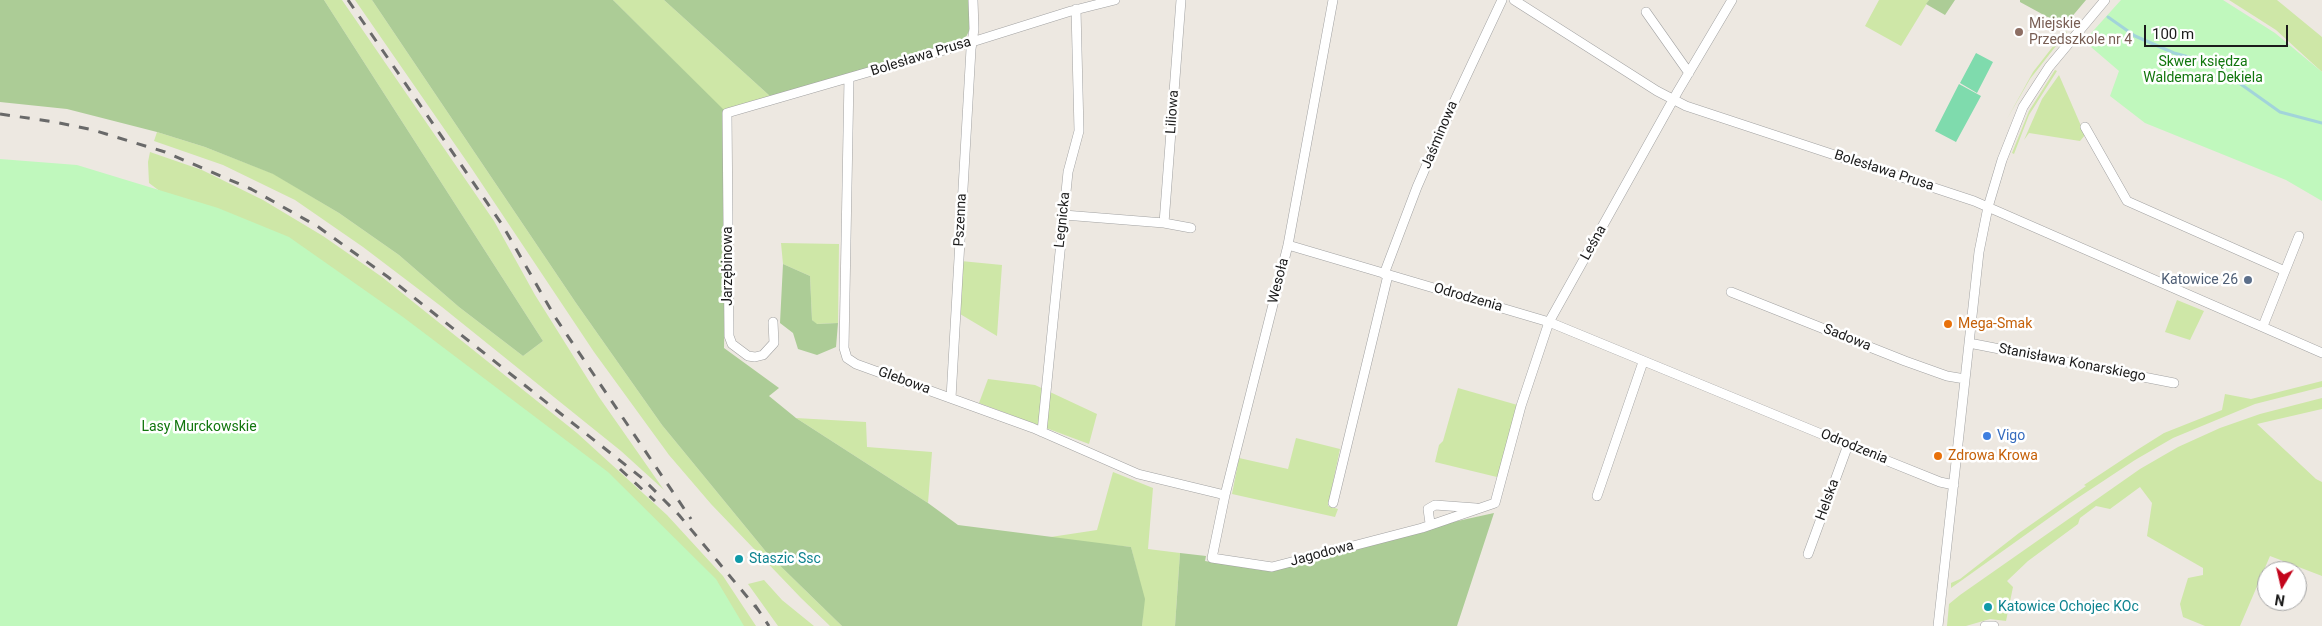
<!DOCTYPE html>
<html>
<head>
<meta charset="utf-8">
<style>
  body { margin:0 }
  #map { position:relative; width:2322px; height:626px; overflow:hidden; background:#ede8e1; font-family:Roboto,sans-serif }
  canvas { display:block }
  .north { position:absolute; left:2257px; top:561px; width:50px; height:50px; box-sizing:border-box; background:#fff; border:1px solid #a4a4a4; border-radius:50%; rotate:189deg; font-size:14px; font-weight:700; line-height:20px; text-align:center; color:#1b1b1b }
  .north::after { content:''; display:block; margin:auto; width:18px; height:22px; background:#c3041b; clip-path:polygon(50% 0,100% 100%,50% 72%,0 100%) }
  .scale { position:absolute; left:2144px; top:25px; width:144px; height:22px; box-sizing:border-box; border:2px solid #1b1b1b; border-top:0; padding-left:6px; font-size:15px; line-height:18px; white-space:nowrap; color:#1b1b1b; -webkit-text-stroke:4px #fff; paint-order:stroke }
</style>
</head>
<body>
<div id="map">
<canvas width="2322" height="626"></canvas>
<div class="north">N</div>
<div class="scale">100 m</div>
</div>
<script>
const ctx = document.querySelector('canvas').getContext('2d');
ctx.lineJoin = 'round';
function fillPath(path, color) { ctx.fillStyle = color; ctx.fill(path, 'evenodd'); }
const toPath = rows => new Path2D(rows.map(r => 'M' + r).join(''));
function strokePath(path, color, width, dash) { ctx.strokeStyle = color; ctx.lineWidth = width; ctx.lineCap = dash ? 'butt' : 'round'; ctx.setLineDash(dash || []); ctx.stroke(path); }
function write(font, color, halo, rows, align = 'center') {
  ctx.font = font + ' Roboto,sans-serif'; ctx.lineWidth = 5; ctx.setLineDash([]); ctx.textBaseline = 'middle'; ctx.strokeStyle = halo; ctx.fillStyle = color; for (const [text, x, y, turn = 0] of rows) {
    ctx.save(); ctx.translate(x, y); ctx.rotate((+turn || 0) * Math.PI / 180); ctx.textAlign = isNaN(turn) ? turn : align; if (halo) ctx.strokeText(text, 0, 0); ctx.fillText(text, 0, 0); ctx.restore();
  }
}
fillPath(toPath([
  [324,0,342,0,494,221,535,295,599,397,664,490,621,451,442,307,363,247,295,200,223,165,154,141,157,132,205,147,274,174,339,213,399,255,459,307,523,356,543,341],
  [355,0,372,0,576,303,662,425,767,553,842,626,830,626,801,598,711,504,669,455,594,352,472,169],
  [613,0,664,0,771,97,723,110],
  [1879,0,1929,0,1901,46,1865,26],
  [2229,0,2277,0,2322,37,2322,72,2276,30],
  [2065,31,2067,32,2030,79,2007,119,2033,72],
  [2055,70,2057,71,2029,115,2014,154,2012,153,2029,111],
  [2059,75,2085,135,2080,141,2029,133,2024,140,2042,99],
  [150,152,202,170,263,200,323,236,382,277,577,433,667,515,723,576,756,626,740,626,149,183,148,162],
  [781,243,839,244,838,323,816,324,812,320,810,276,783,264],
  [961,261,1002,265,997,336,960,314],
  [2177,300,2204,311,2190,340,2165,332],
  [988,379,1035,385,1097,414,1089,444,979,403],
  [2322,381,2322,387,2255,404,2173,438,2135,460,2070,503,1951,588,1951,583,1960,579,2019,533,2086,486,2084,485,2137,450,2164,433,2222,410,2225,394,2251,399],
  [1458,388,1521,406,1501,478,1435,462,1439,445,1443,441],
  [2322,398,2322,409,2257,424,2316,479,2322,482,2322,576,2270,556,2240,626,2205,626,2183,617,2180,604,2188,578,2203,575,2203,568,2147,536,2152,503,2140,487,2110,509,2096,506,2080,518,2078,524,2028,561,2007,581,2013,587,2006,621,1990,619,1966,626,1947,626,1949,604,1960,595,2140,469,2178,447,2220,428,2260,414],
  [796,418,866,422,867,447,932,452,928,503],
  [1296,438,1340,449,1328,506,1338,509,1335,517,1232,494,1239,458,1288,469],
  [1113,472,1153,488,1148,549,1180,553,1175,626,1142,626,1144,599,1131,547,1044,538,1097,530],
  [764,580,782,600,814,626,778,626,748,584]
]), '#cee7a7');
fillPath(toPath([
  [0,0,324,0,543,341,523,356,459,307,399,255,339,213,273,174,205,147,157,132,67,109,0,102],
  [372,0,613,0,727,113,724,348,779,388,769,396,796,418,928,503,958,525,1131,547,1145,599,1142,626,842,626,767,553,662,425,576,303],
  [664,0,970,0,971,27,964,41,771,97],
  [1929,0,1955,0,1945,15,1926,4],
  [2020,0,2086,0,2064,26,2020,2],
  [783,264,810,276,812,320,817,324,838,323,836,347,817,355,798,349,793,333,780,323],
  [1494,513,1457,626,1175,626,1180,553,1206,556,1205,561,1267,571,1444,524]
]), '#accc96');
fillPath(toPath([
  [2121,0,2223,0,2275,33,2322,72,2322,201,2286,180,2145,123,2110,96,2119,71,2084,41],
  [0,159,77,165,218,208,289,237,403,317,608,472,716,579,744,626,0,626]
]), '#c0f8bd');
fillPath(toPath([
  [1976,53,1993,62,1977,93,1960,83],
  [1959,84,1981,96,1956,142,1935,131]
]), '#7fdbad');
strokePath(toPath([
  [2108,17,2135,36,2174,53,2211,63,2280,112,2322,123]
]), '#a2d4da', 3);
const minor = toPath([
  [1333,0,1288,245,1225,495,1212,558,1272,567,1422,528,1495,503,1521,406,1549,322,1678,91,1732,0],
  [1514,0,1657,91,1686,106,1974,201,2322,353],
  [1646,12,1689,73],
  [849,78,844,348,847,358,856,364,1033,428,1138,474,1225,495],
  [2085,127,2127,201,2285,271,2263,326],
  [1064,215,1164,223,1181,0],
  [1164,223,1191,228],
  [1288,245,1549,322,1848,445,1940,482,1954,485],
  [2285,271,2299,236],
  [1384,274,1417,187,1455,100,1502,0],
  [1731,292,1905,361,1947,376,1965,379],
  [773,322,774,343,763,355,755,357,748,356,732,344,729,336,727,113,972,42,1071,11,1115,0],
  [1969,343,2174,383],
  [951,398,971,49,974,29,973,0],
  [1042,432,1068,172,1079,131,1076,9],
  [1597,496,1643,362],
  [1333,503,1388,275],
  [1430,523,1428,509,1435,505,1476,508],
  [1808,554,1848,445],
  [1938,626,1979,252,1988,207,2002,160,2023,107,2049,67,2105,0],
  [1985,626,1994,626]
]);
strokePath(minor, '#a2a2a2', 10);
strokePath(minor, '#fff', 9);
strokePath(toPath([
  [348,0,503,226,555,317,691,519],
  [0,114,55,122,93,130,165,152,251,189,317,226,388,277,642,478,679,515,759,611],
  [620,469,655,501],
  [755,605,769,626]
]), '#696969', 3, [10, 10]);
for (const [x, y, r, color] of [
  [2019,32,5,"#8d6e63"],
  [2248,280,5,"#5c6f8a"],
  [1948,324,5,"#e8710a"],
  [1987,436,5,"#3f7fe0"],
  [1938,456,5,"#e8710a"],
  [739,559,5,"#0f9aa8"],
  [1988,607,5,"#0f9aa8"]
]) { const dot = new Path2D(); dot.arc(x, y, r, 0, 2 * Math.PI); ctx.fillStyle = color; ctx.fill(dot); strokePath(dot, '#fff', 2); }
write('14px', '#785e54', '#fff', [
  ["Miejskie",2029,24],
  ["Przedszkole nr 4",2029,40]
], 'left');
write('14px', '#1b1b1b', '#fff', [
  ["Bolesława Prusa",921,57,-17],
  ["Liliowa",1173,112,-86],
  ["Jaśminowa",1440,135,-67],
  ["Bolesława Prusa",1884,171,18],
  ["Pszenna",961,220,-87],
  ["Legnicka",1063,220,-84],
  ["Leśna",1594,243,-61],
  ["Jarzębinowa",728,266,-90],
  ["Wesoła",1279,281,-76],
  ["Odrodzenia",1468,298,16],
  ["Sadowa",1847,338,22],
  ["Stanisława Konarskiego",2072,363,11],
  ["Glebowa",904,381,20],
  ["Odrodzenia",1854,447,22],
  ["Helska",1828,500,-70],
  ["Jagodowa",1322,554,-15]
]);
write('14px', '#11760d', '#fff', [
  ["Skwer księdza",2203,62],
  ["Waldemara Dekiela",2203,78],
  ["Lasy Murckowskie",199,427]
]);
write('14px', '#4e5e75', '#fff', [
  ["Katowice 26",2238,280]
], 'right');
write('14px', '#c56008', '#fff', [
  ["Mega-Smak",1958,324],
  ["Zdrowa Krowa",1948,456]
], 'left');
write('14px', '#366cbe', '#fff', [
  ["Vigo",1997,436]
], 'left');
write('14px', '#0d838f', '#fff', [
  ["Staszic Ssc",749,559],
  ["Katowice Ochojec KOc",1998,607]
], 'left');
</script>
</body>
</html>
